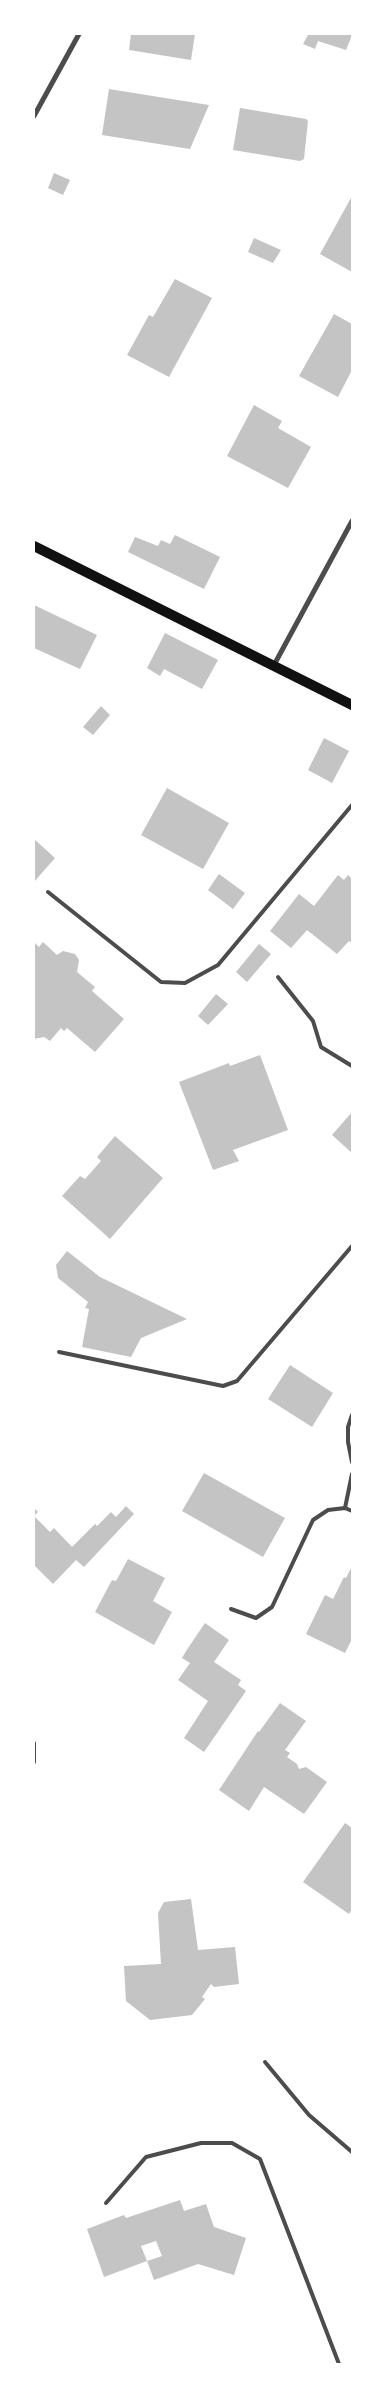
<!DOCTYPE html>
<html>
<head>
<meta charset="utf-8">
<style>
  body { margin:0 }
  #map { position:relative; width:386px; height:2398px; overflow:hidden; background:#fff; font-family:Manrope,sans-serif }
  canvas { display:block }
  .frame { position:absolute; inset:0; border:35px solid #fff; pointer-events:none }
</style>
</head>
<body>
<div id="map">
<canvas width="386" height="2398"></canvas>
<div class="frame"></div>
</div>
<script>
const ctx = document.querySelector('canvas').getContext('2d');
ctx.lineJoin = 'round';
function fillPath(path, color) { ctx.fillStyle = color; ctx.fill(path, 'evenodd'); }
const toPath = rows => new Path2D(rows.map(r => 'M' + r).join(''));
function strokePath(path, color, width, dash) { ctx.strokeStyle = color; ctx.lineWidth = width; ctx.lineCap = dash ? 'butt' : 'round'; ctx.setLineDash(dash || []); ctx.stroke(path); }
fillPath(toPath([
  [131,34,195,34,191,60,129,50],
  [304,34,352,34,352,35,346,50,318,41,315,49,303,44,308,35],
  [109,89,209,105,190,149,102,135],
  [240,108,306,119,308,121,304,159,300,161,233,150],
  [54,173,70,180,63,195,48,188],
  [352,196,352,272,320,254],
  [254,238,281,250,273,263,248,252],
  [175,279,212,298,169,377,127,355,149,315,153,317],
  [334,314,352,324,352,370,338,397,299,376],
  [254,405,282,421,278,428,311,447,288,488,227,456],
  [175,535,220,557,204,589,128,552,135,537,158,546,161,540,170,544],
  [34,605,97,635,80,669,34,648],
  [165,633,218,660,202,689,164,669,160,676,147,668],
  [101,706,110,715,93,735,83,727],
  [324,738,349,751,332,783,308,770],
  [167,788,229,823,203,869,141,835],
  [34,839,55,858,34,882],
  [219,874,245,893,233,909,208,890],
  [338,875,344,880,348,875,352,879,352,943,349,941,337,954,307,930,291,948,270,931,299,894,314,906],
  [34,942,39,947,43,942,57,955,63,951,75,954,79,960,77,972,95,987,92,991,124,1019,95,1052,67,1028,64,1031,61,1028,50,1041,44,1037,34,1039],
  [259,944,271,954,247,982,236,972],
  [216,994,228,1004,208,1025,198,1016],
  [260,1055,288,1130,233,1150,239,1161,213,1170,179,1082,229,1063,230,1066],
  [352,1112,352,1153,332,1135],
  [115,1136,163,1178,110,1239,62,1196,80,1176,85,1179,101,1161,97,1157],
  [67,1251,100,1277,187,1319,141,1338,131,1357,82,1347,89,1309,85,1308,88,1302,58,1278,56,1265],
  [290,1365,333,1393,312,1427,268,1399],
  [204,1473,285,1518,263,1557,182,1511],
  [126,1506,134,1514,84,1567,76,1560,53,1584,34,1565,34,1508,38,1512,34,1516,50,1532,54,1528,72,1547,95,1524,97,1526,111,1512,116,1517],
  [128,1559,165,1578,153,1601,172,1612,154,1645,95,1612,112,1580,116,1581],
  [352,1566,352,1639,345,1653,306,1634,325,1595,333,1599,344,1577,346,1578],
  [205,1623,229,1640,214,1662,241,1680,238,1685,246,1691,204,1752,184,1738,208,1701,178,1680,190,1663,182,1658,186,1651],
  [280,1703,306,1721,285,1750,290,1753,287,1757,297,1764,299,1769,306,1767,327,1782,304,1814,264,1787,249,1811,219,1790,258,1731,259,1732],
  [345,1823,352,1828,352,1909,349,1914,303,1882],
  [191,1899,198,1950,235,1947,239,1984,214,1987,211,1984,202,1997,205,1999,192,2015,150,2020,126,2001,124,1966,161,1964,158,1913,164,1902],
  [180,2200,184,2211,206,2204,214,2227,246,2238,234,2275,198,2264,154,2280,147,2261,162,2256,156,2241,141,2246,147,2261,104,2277,87,2229,124,2215,126,2218]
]), '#c4c4c4');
strokePath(toPath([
  [48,892,161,982,185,983,218,965,352,805],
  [278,977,313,1021,321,1047,352,1066],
  [59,1352,223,1386,237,1381,352,1246],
  [352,1415,348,1427,348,1442,352,1462],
  [345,1508,352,1474],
  [231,1609,256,1618,272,1607,313,1520,328,1510,345,1508,352,1511],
  [34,1743,34,1762],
  [265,2062,309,2115,352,2152],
  [106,2203,146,2157,201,2143,232,2143,260,2159,339,2364]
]), '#4c4c4c', 4);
strokePath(toPath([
  [34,116,79,34],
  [274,665,352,521]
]), '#4c4c4c', 5);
strokePath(toPath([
  [34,546,352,705]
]), '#111', 10);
</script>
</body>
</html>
